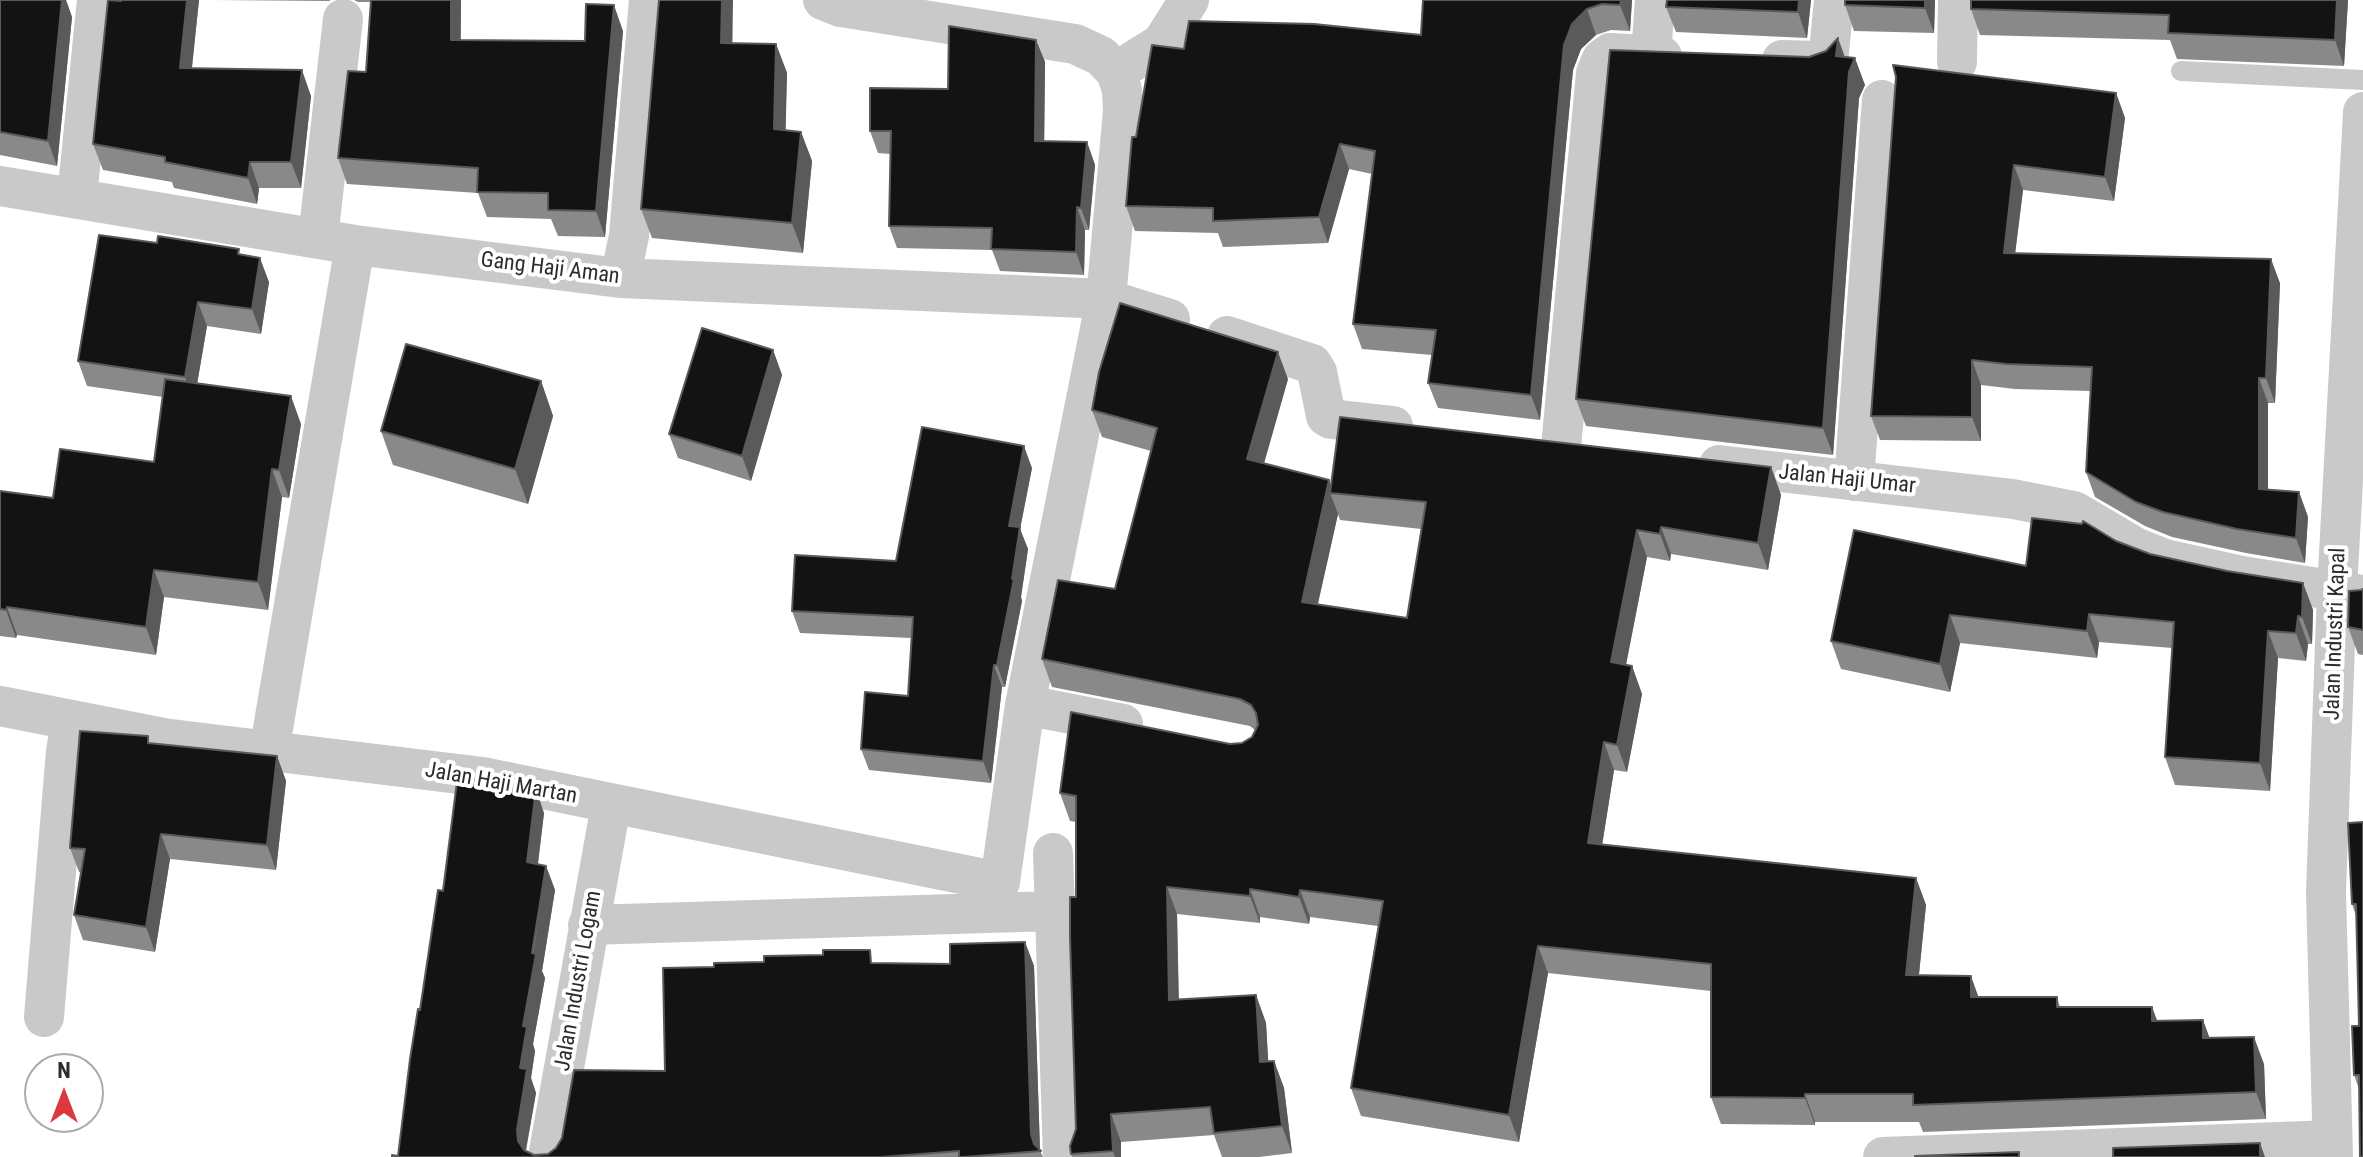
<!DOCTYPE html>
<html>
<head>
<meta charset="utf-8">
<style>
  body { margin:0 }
  #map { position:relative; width:2363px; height:1157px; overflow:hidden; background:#fff; font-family:"Roboto Condensed",sans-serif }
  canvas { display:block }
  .north { position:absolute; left:24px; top:1053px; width:80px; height:80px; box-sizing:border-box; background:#fff; border:2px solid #ababab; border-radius:50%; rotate:0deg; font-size:22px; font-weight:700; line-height:32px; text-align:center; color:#2c2c2c }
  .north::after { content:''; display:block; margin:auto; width:28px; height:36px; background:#d83a3d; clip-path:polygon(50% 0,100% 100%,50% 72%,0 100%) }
</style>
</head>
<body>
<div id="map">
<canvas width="2363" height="1157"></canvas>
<div class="north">N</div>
</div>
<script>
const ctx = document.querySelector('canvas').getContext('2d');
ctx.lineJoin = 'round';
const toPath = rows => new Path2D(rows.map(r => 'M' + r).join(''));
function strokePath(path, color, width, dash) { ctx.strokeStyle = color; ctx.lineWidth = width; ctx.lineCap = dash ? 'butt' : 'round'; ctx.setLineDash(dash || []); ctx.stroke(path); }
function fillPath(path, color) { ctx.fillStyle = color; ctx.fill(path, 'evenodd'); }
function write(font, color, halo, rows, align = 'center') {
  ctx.font = font + ' "Roboto Condensed",sans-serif'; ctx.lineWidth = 8; ctx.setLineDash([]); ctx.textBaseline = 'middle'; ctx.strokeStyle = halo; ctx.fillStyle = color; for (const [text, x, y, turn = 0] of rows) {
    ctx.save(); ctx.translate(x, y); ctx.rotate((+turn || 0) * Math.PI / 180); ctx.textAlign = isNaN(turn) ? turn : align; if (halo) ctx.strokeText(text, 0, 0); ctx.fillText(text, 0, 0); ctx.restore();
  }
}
strokePath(toPath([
  [2181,71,2363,80]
]), '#c9c9c9', 20);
strokePath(toPath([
  [1651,55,1655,0],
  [1782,60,1820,61,1825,57,1829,52,1834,0],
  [1957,62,1958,0],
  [1116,72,1162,43,1189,0],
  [0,186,355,245,620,278,1106,299,1170,319],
  [77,197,97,0],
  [318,238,343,19],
  [620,278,629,236,649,0],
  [1227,336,1312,364,1317,372,1326,416,1331,419,1393,426],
  [1561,447,1596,73,1602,59,1610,53,1662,56],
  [1719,465,2013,499,2074,511,2135,547,2165,559,2242,576,2363,595],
  [1854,481,1882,100],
  [1025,705,1123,724],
  [0,706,163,738,483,777,1000,882,1025,705,1106,299,1123,111,1122,90,1116,72,1101,56,1075,44,841,7,823,0],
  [269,752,355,245],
  [1053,853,1063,1157],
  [588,925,1054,911],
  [44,1017,66,751,71,722],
  [548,1157,611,805],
  [1883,1157,2332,1140],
  [2333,1157,2326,892,2337,590,2363,112]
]), '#c9c9c9', 40);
fillPath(toPath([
  [0,0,66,0,72,17,57,166,0,155],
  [121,0,199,0,192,68,311,96,301,188,259,188,257,204,174,188,172,182,103,170,93,144],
  [215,0,331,0,329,1],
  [354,0,461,0,461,40,585,41,623,31,605,237,558,236,551,219,487,217,478,193,347,184,338,158,366,72,371,2,358,2],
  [1423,0,1632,0,1630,31,1611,30,1596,35,1581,49,1573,70,1540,420,1438,408,1428,383,1432,355,1362,349,1353,324,1372,174,1349,169,1328,243,1223,247,1218,233,1135,231,1126,206,1136,137,1184,49,1421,35],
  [1811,0,1807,38,1676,32,1666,7],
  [1845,0,1935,0,1934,33,1854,31,1845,5],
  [1971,0,2348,0,2344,66,2177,59,2170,40,1980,35,1971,9],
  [1838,38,1845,57,1865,85,1859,98,1833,455,1586,426,1576,399,1809,57,1826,51],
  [1036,40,1045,62,1044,141,1087,142,1095,165,1089,230,1085,230,1084,275,1000,271,992,250,897,248,889,226,890,154,878,153,870,131],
  [732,43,776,44,787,73,785,130,801,132,812,161,803,253,652,238,641,209],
  [1896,77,2116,93,2125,118,2114,201,2023,190,2015,254,2280,283,2275,403,2268,403,2268,489,2299,492,2308,517,2305,563,2246,553,2172,537,2145,526,2095,497,2086,472,2091,391,2015,389,1981,385,1981,441,1880,440,1871,416],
  [241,255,269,282,261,334,207,326,197,384,301,424,289,498,282,497,268,610,164,597,156,655,17,635,16,638,0,636,0,491,53,498,154,462,163,397,87,386,78,361],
  [773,350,782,375,751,481,678,458,669,434],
  [1288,379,1264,464,1331,485,1771,467,1781,495,1768,570,1671,554,1670,561,1647,557,1626,665,1632,666,1642,694,1627,772,1614,770,1602,845,1916,878,1926,905,1919,975,1979,997,2057,997,2060,1007,2152,1007,2157,1021,2203,1020,2209,1038,2264,1064,2266,1119,1923,1132,1919,1122,1815,1122,1815,1125,1721,1124,1711,1097,1711,991,1548,973,1519,1142,1361,1116,1351,1088,1378,926,1310,917,1309,924,1260,917,1260,923,1177,914,1179,999,1256,995,1266,1023,1268,1061,1274,1061,1284,1088,1292,1153,1259,1157,1222,1157,1214,1135,1121,1142,1121,1157,1072,1157,1071,1154,1076,1129,1076,822,1070,821,1060,793,1230,744,1242,743,1252,737,1255,730,1250,726,1052,687,1042,659,1115,589,1151,451,1102,437,1092,410],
  [1338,514,1340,520,1421,529,1407,618,1318,604],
  [541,381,553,416,528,504,393,465,381,431],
  [1032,468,1020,529,1028,549,1021,597,1022,601,1005,687,1002,687,991,783,869,770,861,749,908,696,911,638,800,633,792,611,896,561],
  [2116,541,2150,554,2227,571,2303,583,2313,610,2312,644,2308,644,2306,661,2278,658,2270,791,2175,785,2165,757,2172,648,2099,642,2097,658,1960,643,1950,692,1841,669,1831,641,2026,566],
  [2363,589,2363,655,2358,654,2348,627,2361,590],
  [151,744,277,756,286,781,276,870,170,859,155,952,83,940,74,915,81,873,79,872,70,848],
  [544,813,538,864,546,866,555,890,542,971,545,978,533,1044,535,1051,531,1078,536,1093,526,1151,534,1155,548,1154,665,1071,875,963,950,964,1025,942,1034,966,1040,1150,1043,1157,392,1157,398,1156,420,1010,443,891],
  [2363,822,2359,1089,2354,1075,2359,1026,2356,916,2352,904]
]), '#898989');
fillPath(toPath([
  [62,0,66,0,72,17,57,166,48,141],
  [187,0,199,0,189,94,180,68],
  [451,0,461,0,460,66,451,40],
  [722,0,733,0,732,72,721,43],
  [1621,0,1632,0,1630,31,1620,5],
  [1799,0,1811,0,1807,38,1798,12],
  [1925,0,1935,0,1934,33,1925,8],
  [2337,0,2348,0,2344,66,2335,40],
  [614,5,623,31,605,237,596,211],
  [1587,9,1596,35,1581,49,1573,70,1540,420,1531,395,1564,45,1572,24],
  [1838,38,1847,64,1836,56],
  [1036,40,1045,62,1044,164,1035,141],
  [776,44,787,73,785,159,774,129],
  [1855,58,1865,85,1859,98,1833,455,1823,428,1849,72],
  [302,70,311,96,301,188,291,162],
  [2116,93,2125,118,2114,201,2105,177],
  [801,132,812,161,803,253,792,223],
  [1087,142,1095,165,1089,230,1081,208],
  [1340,144,1349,169,1328,243,1319,217],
  [250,162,259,188,257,204,248,178],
  [2014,165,2023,190,2012,278,2004,253],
  [1077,207,1085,230,1084,275,1076,252],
  [260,258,269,282,261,334,252,309],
  [2271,259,2280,283,2275,403,2266,378],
  [198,302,207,326,194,402,185,377],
  [773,350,782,375,751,481,742,456],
  [1278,352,1288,379,1257,487,1247,459],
  [1972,360,1981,385,1981,441,1972,417],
  [2259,378,2268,403,2268,513,2259,489],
  [541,381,553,416,528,504,515,469],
  [291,396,301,424,289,498,279,470],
  [1024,446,1032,468,1020,529,1028,549,1021,597,1022,601,1005,687,997,665,1012,579,1009,526],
  [1771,467,1781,495,1768,570,1758,543],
  [272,469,282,497,268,610,258,582],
  [1329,480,1334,493,1330,493,1338,514,1312,629,1302,602],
  [2299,492,2308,517,2305,563,2296,538],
  [1661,527,1671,554,1670,561,1660,534],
  [1637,530,1647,557,1621,690,1611,662],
  [154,570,164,597,156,655,146,627],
  [2303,583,2313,610,2312,644,2302,617],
  [7,607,17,635,16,638,6,610],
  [2089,614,2099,642,2097,658,2087,631],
  [1950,615,1960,643,1950,692,1940,664],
  [2298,616,2308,644,2306,661,2296,633],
  [2268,631,2278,658,2270,791,2260,763],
  [994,665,1002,687,991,783,983,761],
  [1632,666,1642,694,1627,772,1617,745],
  [1604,742,1614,770,1598,871,1588,843],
  [277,756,286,781,276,870,267,845],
  [536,789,544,813,535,887,527,862],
  [161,834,170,859,155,952,146,927],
  [546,866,555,890,542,971,545,978,533,1044,535,1051,531,1078,536,1093,525,1154,518,1141,517,1130,523,1026],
  [1916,878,1926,905,1916,1003,1906,975],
  [1167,887,1177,914,1179,1027,1169,1000],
  [1250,889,1260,917,1260,923,1250,896],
  [1300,890,1310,917,1309,924,1299,897],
  [1025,942,1034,966,1040,1151,1037,1151,1031,1134],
  [1538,946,1548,973,1519,1142,1509,1115],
  [1971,976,1981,1004,1971,997],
  [1256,995,1266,1023,1270,1090,1260,1062],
  [2152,1007,2162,1034,2152,1021],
  [2203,1020,2213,1047,2203,1038],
  [2254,1037,2264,1064,2266,1119,2256,1092],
  [1274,1061,1284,1088,1292,1153,1282,1126],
  [1805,1094,1815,1122,1815,1125,1805,1098],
  [1111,1114,1121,1142,1121,1157,1115,1157,1113,1151],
  [2260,1143,2265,1157,2260,1157]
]), '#5a5a5a');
const building = toPath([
  [0,0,62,0,48,141,0,132,0,0],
  [108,0,121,1,121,0,187,0,180,68,302,70,291,162,250,162,248,178,165,162,165,157,93,144,108,0],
  [371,0,451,0,451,40,585,41,586,4,614,5,596,211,548,210,548,193,477,192,478,168,338,158,348,71,366,72,371,0],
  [659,0,722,0,721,43,776,44,774,129,801,132,792,223,641,209,659,0],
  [1423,0,1621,0,1620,5,1602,4,1587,9,1572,24,1564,45,1531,395,1428,383,1436,330,1353,324,1375,151,1340,144,1319,217,1213,221,1213,208,1126,206,1132,137,1136,137,1152,45,1184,49,1189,21,1314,24,1421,35,1423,0],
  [1667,0,1799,0,1798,12,1666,7,1667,0],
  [1845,0,1925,0,1925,8,1845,5,1845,0],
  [1971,0,2337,0,2335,40,2168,33,2169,15,1971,9,1971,0],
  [949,26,1036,40,1035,141,1087,142,1081,208,1077,207,1076,252,991,249,992,228,889,226,891,131,870,131,870,88,948,89,949,26],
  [1838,38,1836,56,1855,58,1849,72,1823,428,1576,399,1610,50,1809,57,1826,51,1838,38],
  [1893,65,2116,93,2105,177,2014,165,2004,253,2271,259,2266,378,2259,378,2259,489,2299,492,2296,538,2237,529,2163,512,2136,502,2086,472,2092,367,2006,364,1972,360,1972,417,1871,416,1896,77,1893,65],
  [99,235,157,243,158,236,239,249,238,254,260,258,252,309,198,302,185,377,78,361,99,235],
  [1120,303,1278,352,1247,459,1329,480,1302,602,1407,618,1426,502,1330,493,1340,417,1771,467,1758,543,1661,527,1660,534,1637,530,1611,662,1632,666,1617,745,1604,742,1588,843,1916,878,1906,975,1971,976,1971,997,2057,997,2057,1007,2152,1007,2152,1021,2203,1020,2203,1038,2254,1037,2256,1092,1913,1105,1913,1094,1805,1094,1805,1098,1711,1097,1711,964,1538,946,1509,1115,1351,1088,1383,901,1300,890,1299,897,1250,889,1250,896,1167,887,1169,1000,1256,995,1260,1062,1274,1061,1282,1126,1214,1133,1210,1107,1111,1114,1113,1151,1071,1154,1070,1146,1076,1129,1070,937,1070,897,1076,897,1076,796,1060,793,1071,712,1230,744,1242,743,1252,737,1258,725,1256,713,1251,705,1240,699,1042,659,1058,580,1115,589,1157,428,1092,410,1099,372,1120,303],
  [702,328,773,350,742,456,669,434,702,328],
  [406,344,541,381,515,469,381,431,406,344],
  [165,379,291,396,279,470,272,469,258,582,154,570,146,627,7,607,6,610,0,609,0,491,53,498,60,449,154,462,165,379],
  [922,427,1024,446,1009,526,1020,527,1012,579,1014,579,997,665,994,665,983,761,861,749,865,692,908,696,913,617,792,611,795,555,896,561,922,427],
  [2032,518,2082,524,2083,521,2116,541,2150,554,2227,571,2303,583,2302,617,2298,616,2296,633,2268,631,2260,763,2165,757,2174,622,2089,614,2087,631,1950,615,1940,664,1831,641,1854,530,2026,566,2032,518],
  [2363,589,2363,630,2348,627,2349,591,2361,590,2363,589],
  [80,731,148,736,148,743,277,756,267,845,161,834,146,927,74,915,85,849,70,848,80,731],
  [458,774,536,789,527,862,546,866,532,953,536,954,523,1026,527,1027,520,1068,527,1069,517,1130,518,1141,524,1150,534,1155,548,1154,556,1148,562,1138,574,1070,665,1071,663,968,714,967,714,963,764,962,764,956,823,955,823,950,870,950,871,963,950,964,950,944,1025,942,1031,1134,1034,1144,1041,1151,963,1157,959,1157,959,1151,881,1157,392,1157,392,1155,398,1156,410,1059,418,1009,420,1010,438,890,443,891,458,774],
  [2363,822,2363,1157,2360,1157,2359,1075,2354,1075,2352,1026,2359,1026,2356,904,2352,904,2348,823,2363,822],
  [2260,1143,2260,1157,2113,1157,2113,1148,2260,1143],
  [2019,1152,2019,1157,1915,1157,1915,1156,2019,1152]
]);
fillPath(building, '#131313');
strokePath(building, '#5a5a5a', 2);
write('22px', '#2c2c2c', '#fff', [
  ["Gang Haji Aman",550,269,7],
  ["Jalan Haji Umar",1847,480,6],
  ["Jalan Industri Kapal",2336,634,-88],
  ["Jalan Haji Martan",501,784,10],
  ["Jalan Industri Logam",579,981,-80]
]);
</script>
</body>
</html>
